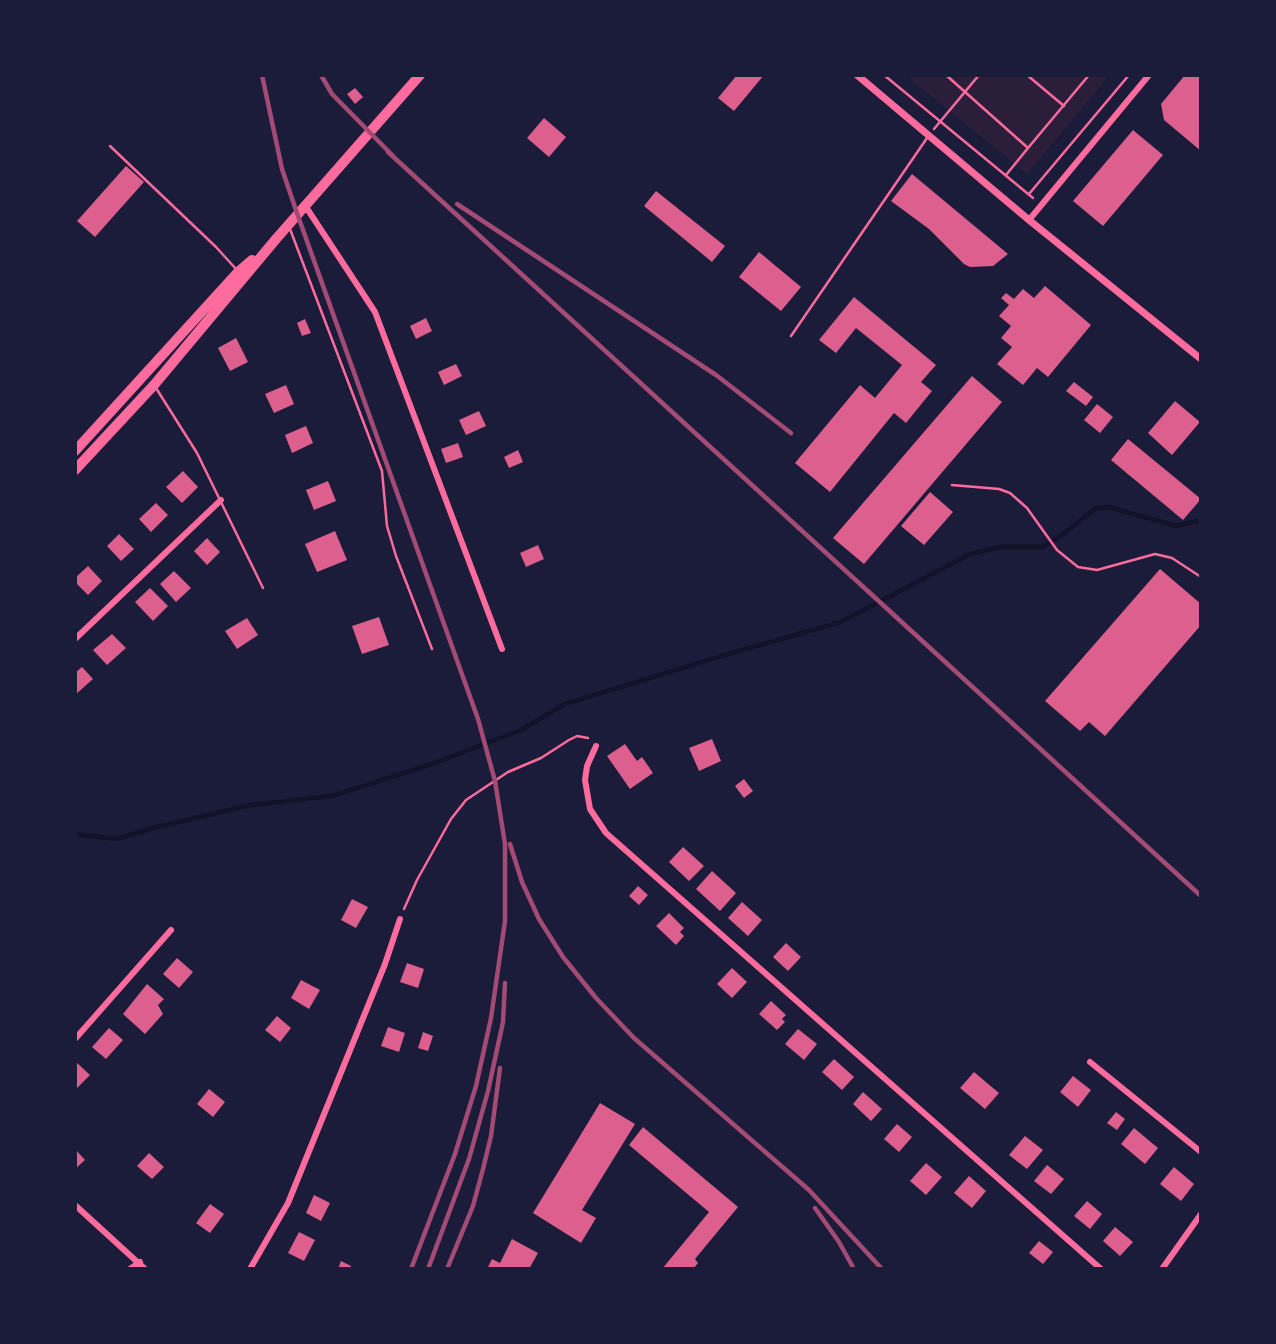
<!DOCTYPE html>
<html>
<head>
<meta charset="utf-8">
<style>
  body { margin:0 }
  #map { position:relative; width:1276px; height:1344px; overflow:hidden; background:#1b1b3a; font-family:"PT Sans Narrow",sans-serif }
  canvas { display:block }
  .frame { position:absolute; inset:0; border:77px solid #1b1b3a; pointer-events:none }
</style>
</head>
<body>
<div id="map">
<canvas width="1276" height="1344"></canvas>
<div class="frame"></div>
</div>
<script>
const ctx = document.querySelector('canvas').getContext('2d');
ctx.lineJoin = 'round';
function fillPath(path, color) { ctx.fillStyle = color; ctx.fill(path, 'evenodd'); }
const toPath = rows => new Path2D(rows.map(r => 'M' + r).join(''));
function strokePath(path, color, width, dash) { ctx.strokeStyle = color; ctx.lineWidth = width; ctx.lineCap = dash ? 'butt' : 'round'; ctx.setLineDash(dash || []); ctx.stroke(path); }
fillPath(toPath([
  [905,75,1110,75,1027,174]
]), '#2a1e3b');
strokePath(toPath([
  [75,834,116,839,157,827,251,805,332,796,432,764,521,730,565,704,728,654,841,622,970,554,999,547,1042,547,1058,538,1096,508,1109,507,1176,526,1201,520]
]), '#12122b', 4.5);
fillPath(toPath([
  [737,75,764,75,734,111,718,98],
  [1185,75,1201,75,1201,151,1164,120,1161,104],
  [355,88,363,97,355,104,347,94],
  [544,118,566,137,549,157,527,138],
  [1133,130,1163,155,1103,226,1073,201],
  [126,166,144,182,95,237,77,221],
  [912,174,1008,254,993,266,970,267,964,264,929,229,891,201],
  [656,191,725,246,712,262,644,206],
  [759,252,801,287,781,311,739,277],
  [1045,286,1091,325,1048,377,1037,368,1023,385,997,364,1012,347,1001,338,1011,326,999,316,1009,305,1001,298,1006,293,1014,299,1023,289,1034,298],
  [854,297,936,365,921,382,932,391,906,423,894,413,830,492,795,463,860,385,875,398,902,365,856,328,836,353,819,340],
  [426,318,432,331,416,339,410,326],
  [305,319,311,333,302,336,297,323],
  [236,338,248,362,230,371,218,348],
  [456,364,462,376,444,385,438,372],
  [972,376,1002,402,864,564,833,538],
  [1074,382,1093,397,1086,406,1066,391],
  [286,385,294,404,274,413,265,394],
  [1175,401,1200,422,1172,455,1148,433],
  [1097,404,1113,417,1100,433,1084,420],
  [479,411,486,426,466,435,459,420],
  [306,426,313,443,292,453,285,435],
  [1128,439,1201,499,1183,520,1111,460],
  [458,443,463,457,446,463,441,449],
  [518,450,523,462,509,468,504,457],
  [183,471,198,487,182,503,166,487],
  [328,481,336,501,314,510,306,490],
  [930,492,953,512,924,545,901,526],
  [156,503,168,515,151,532,139,519],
  [335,531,347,560,317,572,305,544],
  [119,534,134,549,121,561,107,546],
  [207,538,220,552,207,565,194,551],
  [538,545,544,559,526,567,520,553],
  [88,566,102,581,88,595,75,582,75,578],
  [1160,569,1201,604,1201,625,1105,736,1089,722,1080,731,1045,701],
  [174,571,191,588,176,602,160,584],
  [150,588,168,606,153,621,135,602],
  [379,617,389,645,362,654,352,626],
  [247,618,258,635,237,649,225,631],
  [112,634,126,648,107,665,93,650],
  [82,667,93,679,75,695,75,673],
  [712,739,721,761,699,771,689,748],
  [625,744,637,761,642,757,653,773,630,789,607,756],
  [744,779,753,791,744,798,735,786],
  [683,847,704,866,689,881,669,862],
  [712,871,736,893,720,911,696,889],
  [638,886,648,895,639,905,629,896],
  [352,899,368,907,356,928,341,920],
  [742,902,762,920,748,936,728,918],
  [669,913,684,928,680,932,684,936,676,945,656,926],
  [786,943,801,957,788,971,773,957],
  [177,958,193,972,179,988,163,974],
  [407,963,424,969,418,988,400,982],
  [732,968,747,982,732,998,717,984],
  [301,980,320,990,309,1009,291,998],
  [147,984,164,999,158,1005,163,1014,145,1034,123,1014],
  [771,1001,786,1015,782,1019,785,1022,777,1030,759,1014],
  [277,1016,291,1028,280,1042,265,1030],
  [388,1027,405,1033,399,1052,381,1046],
  [109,1028,123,1040,106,1059,92,1047],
  [798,1029,817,1044,804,1060,785,1044],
  [423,1032,433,1036,428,1051,418,1048],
  [834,1059,854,1077,842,1090,822,1072],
  [75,1061,90,1075,75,1090],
  [974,1072,999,1093,985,1109,960,1088],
  [1073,1076,1091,1090,1078,1107,1060,1092],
  [209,1089,225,1102,213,1117,197,1104],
  [863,1092,882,1109,871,1121,853,1104],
  [600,1103,635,1124,582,1210,596,1218,581,1243,533,1213],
  [1116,1112,1125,1119,1117,1130,1107,1123],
  [897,1124,912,1137,899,1152,884,1139],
  [643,1127,738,1207,695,1259,698,1263,693,1269,662,1269,709,1212,629,1145],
  [1134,1128,1158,1148,1145,1164,1121,1144],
  [1025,1136,1043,1150,1027,1169,1009,1155],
  [75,1149,85,1160,75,1169],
  [149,1153,164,1167,152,1179,137,1166],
  [926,1163,942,1177,926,1195,910,1181],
  [1047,1165,1064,1179,1051,1194,1034,1181],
  [1174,1167,1194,1184,1181,1201,1160,1184],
  [969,1176,986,1191,972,1208,954,1193],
  [314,1195,330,1203,321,1221,306,1213],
  [1087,1201,1102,1214,1090,1229,1074,1216],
  [210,1204,224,1214,210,1233,196,1223],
  [1115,1227,1133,1242,1120,1256,1103,1241],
  [299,1232,315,1240,304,1261,288,1253],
  [512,1239,538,1253,529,1269,487,1269,492,1259,500,1263],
  [1039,1241,1053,1252,1043,1264,1029,1253],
  [341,1261,351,1266,350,1269,338,1269]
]), '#dd5f8e');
strokePath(toPath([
  [884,75,1033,198],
  [946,75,1028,148,1089,75],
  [1027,75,1064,106],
  [934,129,979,75],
  [1006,175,1028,148],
  [1029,194,1129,75],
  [404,909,417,880,451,819,466,800,508,772,541,758,569,740,577,736,588,738]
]), '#ff6b9d', 2.5);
strokePath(toPath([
  [110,146,216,247,236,269],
  [290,229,382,471,387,526,396,556,432,649],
  [791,336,927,138],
  [156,388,197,453,263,588],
  [952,485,999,489,1010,493,1027,508,1057,550,1078,567,1097,570,1155,554,1172,558,1201,577]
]), '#ff6b9d', 2.5);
strokePath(toPath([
  [306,207,375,312,502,649],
  [1029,220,1149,75],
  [75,639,221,500],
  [596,746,587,766,585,780,590,809,606,833,1101,1269],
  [75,1039,171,930],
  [1090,1062,1201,1152],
  [75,1205,145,1269],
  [130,1269,140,1262],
  [250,1269,288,1203,385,964,400,919],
  [1162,1269,1201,1214]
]), '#ff6b9d', 6);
strokePath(toPath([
  [857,75,1029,220,1201,359]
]), '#ff6b9d', 7);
strokePath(toPath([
  [75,451,238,272,252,260],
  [75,470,154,385,276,239,420,75]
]), '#ff6b9d', 10);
strokePath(toPath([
  [262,75,282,169,298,216,478,719,495,781,505,844,505,921,491,1018,476,1086,455,1154,411,1269],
  [321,75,332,94,395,158],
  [388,152,1201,896],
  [457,204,716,375,791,433],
  [510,844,522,882,539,919,563,957,596,998,634,1038,809,1190,882,1269],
  [815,1208,839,1242,854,1269],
  [428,1269,469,1159,488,1091,503,1022,505,983],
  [447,1269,473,1206,483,1169,491,1136,500,1068]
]), '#a44b75', 4.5);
</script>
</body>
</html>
